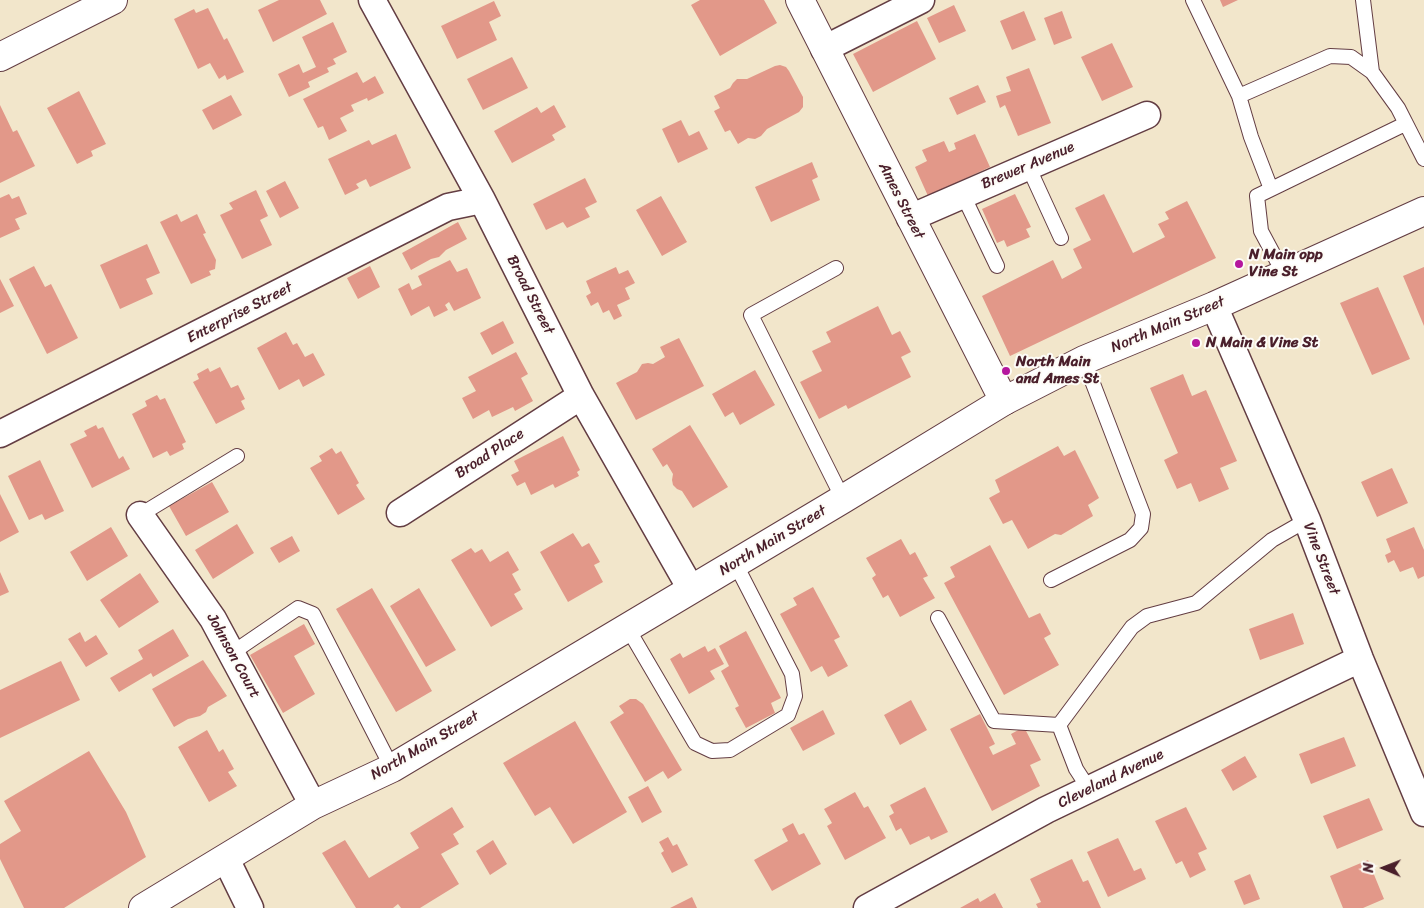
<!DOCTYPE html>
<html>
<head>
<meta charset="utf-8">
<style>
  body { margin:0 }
  #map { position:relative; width:1424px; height:908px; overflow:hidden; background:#f2e6cb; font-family:Sriracha,sans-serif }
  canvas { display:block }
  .north { position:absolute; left:1359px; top:843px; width:50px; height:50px; -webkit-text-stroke:4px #fdfcf7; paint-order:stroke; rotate:271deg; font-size:14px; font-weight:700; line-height:20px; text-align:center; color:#4a1f2b }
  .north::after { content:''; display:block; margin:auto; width:18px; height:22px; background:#4a1f2b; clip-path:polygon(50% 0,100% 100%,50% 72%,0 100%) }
</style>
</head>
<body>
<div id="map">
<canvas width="1424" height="908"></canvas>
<div class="north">N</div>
</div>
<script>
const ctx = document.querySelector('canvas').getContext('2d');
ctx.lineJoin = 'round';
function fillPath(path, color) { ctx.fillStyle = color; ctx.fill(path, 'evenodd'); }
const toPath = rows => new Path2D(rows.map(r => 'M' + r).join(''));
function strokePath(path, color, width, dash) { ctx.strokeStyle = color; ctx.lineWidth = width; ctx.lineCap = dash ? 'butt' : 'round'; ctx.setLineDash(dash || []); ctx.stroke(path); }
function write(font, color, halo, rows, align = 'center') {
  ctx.font = font + ' Sriracha,sans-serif'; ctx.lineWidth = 4; ctx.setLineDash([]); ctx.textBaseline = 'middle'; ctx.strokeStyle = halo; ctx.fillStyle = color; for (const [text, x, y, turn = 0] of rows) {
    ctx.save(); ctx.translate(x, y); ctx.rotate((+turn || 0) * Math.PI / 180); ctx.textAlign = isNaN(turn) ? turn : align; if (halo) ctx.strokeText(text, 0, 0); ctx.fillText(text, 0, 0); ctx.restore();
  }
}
fillPath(toPath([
  [279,0,320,0,327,14,273,42,258,10],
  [700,0,764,0,777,23,720,56,691,5],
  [1220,0,1238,0,1223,7],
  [494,1,501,16,489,22,497,40,457,59,441,26],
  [954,5,966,31,939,43,927,18],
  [208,8,224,40,227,38,244,72,227,80,225,75,219,79,210,63,198,69,174,19,194,9,196,13],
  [1024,11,1036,40,1012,50,1000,21],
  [1062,11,1072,38,1054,45,1044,18],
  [917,21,936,59,873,92,853,54],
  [333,22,347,52,333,59,336,64,327,68,329,72,308,82,310,87,289,97,278,74,299,64,303,73,316,67,302,37],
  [1112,43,1133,87,1102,101,1081,57],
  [512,57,528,88,483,110,467,79],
  [780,65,786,67,789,71,803,97,803,107,799,112,767,129,761,136,755,139,748,138,738,144,730,130,725,132,714,111,720,108,714,96,730,88,733,83,737,79,747,79,775,66],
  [1029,68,1051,123,1018,136,1005,105,1000,108,996,96,1011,91,1006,77],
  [357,72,363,83,375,76,384,93,368,101,367,98,351,105,354,111,340,118,347,131,329,140,323,126,318,128,303,99],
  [978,85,986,102,957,115,949,98],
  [79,91,106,144,91,151,93,156,77,164,47,108],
  [231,95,242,115,213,130,202,110],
  [0,105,13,132,17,130,35,166,0,183],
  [554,105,566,127,552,135,555,140,512,163,494,131,537,107,541,113],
  [681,120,689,136,699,131,708,149,678,163,662,129],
  [396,134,411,168,370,187,366,179,356,184,359,188,345,195,328,159,369,140,372,145],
  [975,134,990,167,928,196,915,167,927,161,922,150,944,141,949,152,956,149,954,143],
  [812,162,818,177,812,180,820,200,771,222,755,187],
  [585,178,597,202,585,208,590,217,567,228,563,222,546,230,533,204],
  [285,181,299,208,280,218,266,191],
  [256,190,268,216,260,220,272,245,242,259,220,215,233,209,229,203],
  [9,194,12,199,19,196,27,214,15,219,20,229,0,238,0,198],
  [1015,194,1031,227,1026,229,1030,237,1007,247,1004,240,997,243,982,209],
  [1104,194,1133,253,1165,237,1158,224,1169,219,1165,212,1187,201,1216,258,1010,356,982,296,1053,260,1062,279,1082,268,1073,249,1091,240,1075,208],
  [661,196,687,242,662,256,636,210],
  [177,214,181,222,197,214,206,233,203,234,216,260,215,269,209,271,211,275,191,284,160,222],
  [458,222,467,239,446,250,439,257,431,259,411,270,402,253],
  [147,244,160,273,146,279,153,294,120,309,100,265],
  [450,260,457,272,467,268,481,298,454,311,449,302,445,305,448,310,434,317,429,306,411,316,398,289,409,283,412,290,422,285,418,276],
  [34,266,45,287,51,284,78,338,47,354,9,279],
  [370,266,380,287,358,299,347,278],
  [616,267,619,274,628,270,635,283,625,288,630,299,617,305,622,316,614,320,609,310,603,313,598,302,591,306,586,296,591,293,586,281],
  [1424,267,1424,326,1403,276],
  [0,279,14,306,0,313],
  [1378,287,1410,359,1372,375,1340,303],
  [878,306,892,335,900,331,911,352,901,357,911,377,848,409,846,405,819,419,800,382,822,371,812,351,831,342,826,332],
  [503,321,514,343,492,355,480,333],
  [286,332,293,345,297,343,305,357,313,353,325,375,303,387,299,379,279,390,257,348],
  [679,338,704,386,636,420,616,383,637,372,642,364,648,363,653,364,665,357,660,347],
  [516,352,528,374,521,378,533,401,515,411,513,407,492,417,489,410,473,419,462,398,476,391,468,377],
  [220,367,231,388,238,385,245,399,241,401,245,409,216,424,193,382,199,379,197,374,208,368,210,372],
  [755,370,775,405,740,425,733,412,725,417,712,394],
  [1183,374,1192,396,1206,390,1237,461,1220,468,1229,489,1199,502,1191,483,1177,489,1164,460,1178,453,1150,388],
  [157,395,160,400,165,398,186,442,182,444,184,449,170,456,167,451,153,458,132,414,147,406,145,401],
  [96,425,98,429,103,427,119,459,123,456,130,469,92,488,70,444,87,436,84,431],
  [690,425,728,487,693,508,682,491,677,489,673,485,672,480,673,474,667,464,663,467,652,449],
  [563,436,580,470,577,472,579,476,555,488,553,484,531,495,525,482,517,486,511,475,519,471,514,461],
  [1058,446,1064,456,1075,450,1099,498,1088,505,1093,516,1061,535,1055,534,1028,549,1012,520,1003,524,989,498,1000,492,995,480],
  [332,448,336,454,341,451,359,483,356,485,365,499,338,515,310,468,322,461,319,456],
  [40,460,64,511,45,520,42,514,29,520,8,476],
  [1392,468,1408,503,1377,517,1361,482],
  [212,482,229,512,186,536,169,506],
  [0,494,19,532,0,542],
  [237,524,254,553,213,579,195,550],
  [111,527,128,556,87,581,70,552],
  [1414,527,1424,550,1424,576,1418,579,1413,567,1400,572,1394,560,1388,563,1385,555,1391,552,1386,539],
  [573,533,582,547,589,543,600,562,594,565,603,582,568,602,540,552],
  [292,536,300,551,279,563,270,548],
  [901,539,910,555,915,552,928,576,923,578,935,598,900,617,888,595,883,598,872,578,876,575,866,558],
  [990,545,1029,618,1040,613,1051,634,1044,638,1059,665,1004,695,944,583,955,577,950,567],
  [471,548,475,553,482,549,490,562,508,551,519,570,512,574,521,590,514,594,523,609,491,627,451,560],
  [0,572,9,592,0,596],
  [140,573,159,602,119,628,100,600],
  [813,587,840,637,834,640,848,666,828,677,822,666,811,672,780,614,797,605,793,598],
  [372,588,432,691,396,712,336,609],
  [419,588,456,650,426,667,390,606],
  [1293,613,1304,644,1260,660,1249,629],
  [304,624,315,644,294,656,315,694,283,713,250,655],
  [173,629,189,656,153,677,151,673,119,692,110,678,143,659,138,650],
  [746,631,781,698,771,703,775,713,746,728,735,708,739,706,721,671,729,666,719,646],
  [80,632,85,642,96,635,108,654,86,667,68,639],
  [705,646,708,652,715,648,724,664,710,671,715,679,689,694,670,659,680,653,683,658],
  [203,660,227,696,208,707,206,712,200,716,188,719,174,727,152,689],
  [61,661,80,700,0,738,0,690],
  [630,699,636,699,643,704,682,770,668,779,663,771,645,782,610,722,624,713,619,706],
  [911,700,927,730,900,745,884,715],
  [823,710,835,734,803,751,790,728],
  [980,714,995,744,989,747,993,755,1016,744,1011,734,1024,727,1041,760,1030,765,1040,786,992,811,950,729],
  [575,721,627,812,573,844,550,807,535,816,503,763],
  [207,730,219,752,223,749,234,769,228,772,237,786,209,802,178,747],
  [1344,737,1356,766,1311,784,1299,754],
  [89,751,126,812,146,857,64,908,24,908,0,859,0,844,21,831,4,801],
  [1245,756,1257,777,1233,791,1221,770],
  [648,786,662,812,642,823,628,797],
  [925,787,948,832,931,840,929,836,910,845,901,828,896,831,889,816,894,813,890,805],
  [855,792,864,808,868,806,886,838,845,860,827,826,832,823,824,809],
  [1369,798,1383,830,1337,849,1323,816],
  [452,807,464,827,453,834,459,844,441,854,459,884,420,908,401,908,398,904,393,908,356,908,322,853,345,840,369,878,419,848,410,833],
  [1186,807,1207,849,1198,853,1206,870,1190,878,1182,861,1176,864,1155,821],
  [793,823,799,835,804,833,821,864,772,891,754,860,788,841,782,829],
  [668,837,673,846,677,844,688,865,672,873,661,853,664,851,659,842],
  [1118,838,1134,871,1141,868,1146,879,1108,897,1087,852],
  [493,840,507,864,490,875,476,851],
  [1072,859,1083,882,1088,880,1101,908,1038,908,1036,904,1041,902,1030,879],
  [1368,860,1384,899,1363,908,1343,908,1330,876],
  [1250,874,1260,899,1244,905,1234,881],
  [995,893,1003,908,960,908,978,898,980,902],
  [692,897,697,908,670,908]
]), '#e29889');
const service = toPath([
  [1193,0,1239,96,1251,137,1271,189],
  [1363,0,1372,72],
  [1239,96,1330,56,1351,57,1372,72,1398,108,1424,159],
  [1028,166,1061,238],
  [963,195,997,266],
  [836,268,751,315,843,499],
  [1284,274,1261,231,1257,196,1405,124],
  [140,515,237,456],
  [1051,580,1130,540,1141,528,1143,514,1084,360],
  [938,618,994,721,1059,725],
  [627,627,695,743,712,751,730,750,788,715,795,696,792,674,735,563],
  [232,653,298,608,313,614,392,768],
  [1089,789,1076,769,1059,725,1132,627,1147,616,1196,603,1272,540,1307,520]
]);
const minor = toPath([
  [372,0,482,200,581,396,691,589],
  [824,49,921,0],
  [910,218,1147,115],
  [1214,306,1307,520,1360,659,1424,813],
  [0,434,448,207,482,200],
  [400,513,581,396],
  [140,515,213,619,313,805],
  [226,859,250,908],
  [867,908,1046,810,1360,659]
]);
const tertiary = toPath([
  [800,0,1004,401]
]);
const secondary = toPath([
  [143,908,313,805,392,768,843,499,1004,401,1084,360,1214,306,1424,211]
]);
const primary = toPath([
  [0,57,113,0]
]);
strokePath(service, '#633d43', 16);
strokePath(minor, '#633d43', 29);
strokePath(tertiary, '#633d43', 30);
strokePath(secondary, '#633d43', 30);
strokePath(primary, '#633d43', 30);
strokePath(service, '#fff', 14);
strokePath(minor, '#fff', 26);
strokePath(tertiary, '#fff', 28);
strokePath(secondary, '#fff', 28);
strokePath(primary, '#fff', 28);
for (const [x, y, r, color] of [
  [1239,264,5,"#b5179e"],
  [1196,343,5,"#b5179e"],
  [1006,371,5,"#b5179e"]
]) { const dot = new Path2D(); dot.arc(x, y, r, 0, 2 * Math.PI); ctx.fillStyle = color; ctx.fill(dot); strokePath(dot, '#fdfcf7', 2); }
write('15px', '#4a1f2b', '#fdfcf7', [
  ["Brewer Avenue",1028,166,-23],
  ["Ames Street",901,201,63],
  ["Broad Street",530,295,63],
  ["Enterprise Street",240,313,-27],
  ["North Main Street",1168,325,-23],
  ["Broad Place",490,454,-33],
  ["North Main Street",773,541,-31],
  ["Vine Street",1321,559,69],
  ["Johnson Court",233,656,61],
  ["North Main Street",425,746,-30],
  ["Cleveland Avenue",1111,779,-26]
]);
write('bold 15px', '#4a1f2b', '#fdfcf7', [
  ["N Main opp",1249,255],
  ["Vine St",1249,272],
  ["N Main & Vine St",1206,343],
  ["North Main",1016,362],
  ["and Ames St",1016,379]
], 'left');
</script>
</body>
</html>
